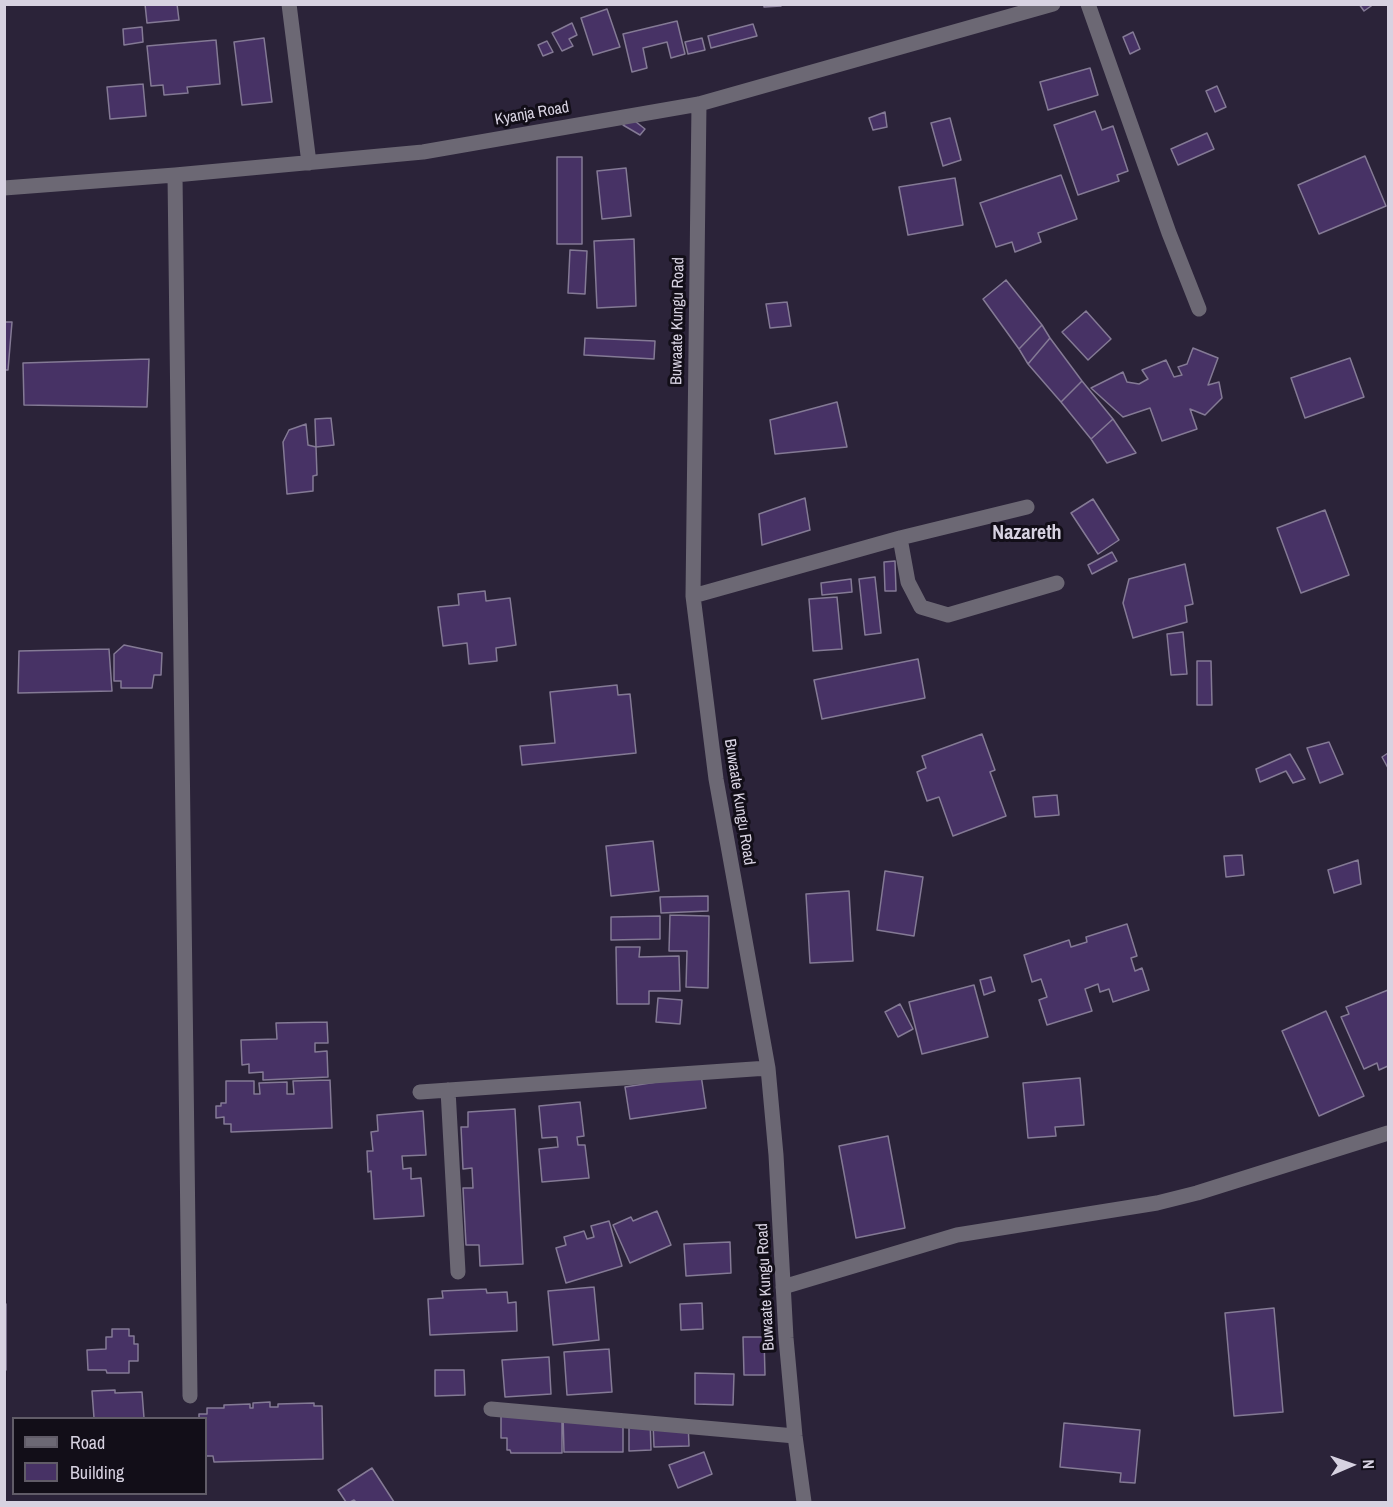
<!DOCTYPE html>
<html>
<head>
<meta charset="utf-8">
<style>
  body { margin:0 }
  #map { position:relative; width:1393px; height:1507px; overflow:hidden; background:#2b2339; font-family:"Archivo Narrow",sans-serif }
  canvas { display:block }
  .frame { position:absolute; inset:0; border:6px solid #d7d2e1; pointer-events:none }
  .legend { position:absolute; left:12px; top:1417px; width:195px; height:78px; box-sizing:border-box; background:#120e18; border:2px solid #615c68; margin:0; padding:8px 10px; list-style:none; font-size:18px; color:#d7d2e1 }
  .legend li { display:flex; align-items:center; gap:12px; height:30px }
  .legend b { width:30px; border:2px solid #615c68 }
  .north { position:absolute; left:1321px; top:1435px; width:60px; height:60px; -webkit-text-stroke:4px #120e18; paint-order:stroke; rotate:88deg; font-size:16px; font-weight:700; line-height:24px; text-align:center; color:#d7d2e1 }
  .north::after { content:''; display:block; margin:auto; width:21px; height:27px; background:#d7d2e1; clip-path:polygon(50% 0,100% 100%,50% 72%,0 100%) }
</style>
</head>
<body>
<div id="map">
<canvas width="1393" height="1507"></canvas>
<div class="frame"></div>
<ul class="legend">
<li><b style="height:8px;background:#6c6874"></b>Road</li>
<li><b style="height:16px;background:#473265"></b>Building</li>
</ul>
<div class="north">N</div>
</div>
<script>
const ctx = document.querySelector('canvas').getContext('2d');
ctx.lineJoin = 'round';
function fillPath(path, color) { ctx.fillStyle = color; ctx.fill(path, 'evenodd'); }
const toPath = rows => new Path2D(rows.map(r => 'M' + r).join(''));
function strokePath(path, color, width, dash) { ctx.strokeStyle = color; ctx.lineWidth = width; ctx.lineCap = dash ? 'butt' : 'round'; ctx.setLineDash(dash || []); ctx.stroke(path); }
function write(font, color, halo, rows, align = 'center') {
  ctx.font = font + ' "Archivo Narrow",sans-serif'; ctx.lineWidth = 6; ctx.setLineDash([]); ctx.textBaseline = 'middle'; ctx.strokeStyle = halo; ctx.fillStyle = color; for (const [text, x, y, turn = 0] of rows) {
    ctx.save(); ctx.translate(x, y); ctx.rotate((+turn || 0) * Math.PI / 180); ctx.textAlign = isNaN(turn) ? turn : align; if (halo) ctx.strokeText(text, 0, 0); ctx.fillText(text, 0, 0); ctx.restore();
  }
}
const building = toPath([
  [145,4,177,4,179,20,147,23,145,4],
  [764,4,781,4,781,6,764,7,764,4],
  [1359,4,1374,4,1364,11,1359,4],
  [607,9,620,47,593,55,581,18,607,9],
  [677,21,685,54,671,58,667,42,643,48,647,68,632,72,623,34,677,21],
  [572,23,577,35,569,39,573,46,562,51,552,33,572,23],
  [753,24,757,36,711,48,708,36,753,24],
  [142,27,143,42,124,45,123,29,142,27],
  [1133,32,1140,49,1130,54,1123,37,1133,32],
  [264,38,272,102,242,105,234,42,264,38],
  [702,38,705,50,688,54,685,42,702,38],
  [216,40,220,84,187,87,188,93,164,95,163,85,151,86,147,46,216,40],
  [547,41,553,52,543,56,538,45,547,41],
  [1090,68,1098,95,1048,110,1040,82,1090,68],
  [143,84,146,116,110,119,107,87,143,84],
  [1217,86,1226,107,1215,112,1206,91,1217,86],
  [1095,111,1102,130,1113,126,1128,171,1117,175,1119,181,1078,195,1054,125,1095,111],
  [885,112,887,127,873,130,869,118,885,112],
  [631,118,645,129,640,135,623,125,631,118],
  [950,118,961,160,943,166,931,123,950,118],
  [1207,133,1214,149,1178,165,1171,149,1207,133],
  [1365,156,1386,206,1319,234,1298,185,1365,156],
  [557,157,582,157,582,244,557,244,557,157],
  [626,168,631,216,602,219,597,171,626,168],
  [1061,175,1077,219,1038,233,1041,242,1015,252,1012,242,996,247,980,203,1061,175],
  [955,178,963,225,908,235,899,187,955,178],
  [634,239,636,306,597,308,594,241,634,239],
  [570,250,587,251,585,294,568,293,570,250],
  [1006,280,1042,325,1019,349,983,299,1006,280],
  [787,302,791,326,770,328,766,304,787,302],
  [1086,311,1111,339,1088,360,1062,332,1086,311],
  [4,322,12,322,8,370,4,370,4,322],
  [1042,325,1050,338,1028,364,1019,349,1042,325],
  [585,338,655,341,654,359,584,355,585,338],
  [1050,338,1082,381,1061,402,1028,364,1050,338],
  [1193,348,1218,358,1208,385,1219,382,1222,398,1205,415,1190,409,1197,429,1162,441,1150,408,1123,417,1091,388,1123,372,1127,382,1139,384,1148,379,1142,370,1166,360,1174,377,1182,375,1178,367,1187,364,1193,348],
  [1350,358,1364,397,1305,418,1291,378,1350,358],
  [149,359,147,407,24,405,23,363,149,359],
  [1082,381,1113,419,1091,439,1061,402,1082,381],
  [837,402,847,447,775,454,770,420,837,402],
  [331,418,334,445,316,447,315,419,331,418],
  [1113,419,1136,453,1107,463,1091,439,1113,419],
  [306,424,308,445,316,447,317,475,313,476,313,491,287,494,283,442,289,430,306,424],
  [805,498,810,530,762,545,759,514,805,498],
  [1093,499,1119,540,1098,554,1071,513,1093,499],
  [1325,510,1349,575,1301,593,1277,528,1325,510],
  [1112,552,1117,561,1092,574,1088,565,1112,552],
  [895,561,896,591,885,591,884,562,895,561],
  [1185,564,1193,604,1185,606,1187,622,1133,638,1123,603,1129,579,1185,564],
  [875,577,881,633,865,635,859,579,875,577],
  [851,579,852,592,822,595,821,583,851,579],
  [485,591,486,601,510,598,516,645,496,648,497,661,469,664,467,643,443,646,438,607,459,605,458,594,485,591],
  [837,597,842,649,813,651,809,599,837,597],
  [1183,632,1187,674,1171,675,1167,634,1183,632],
  [124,645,162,653,161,675,154,675,152,688,121,688,121,681,114,681,114,654,124,645],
  [109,649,112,691,18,693,19,651,109,649],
  [918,659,925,698,822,719,814,680,918,659],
  [1197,661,1211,661,1212,705,1197,705,1197,661],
  [617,685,618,695,630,694,636,753,522,765,520,746,555,743,550,692,617,685],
  [982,734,995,770,990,772,1006,816,953,836,939,797,927,801,917,772,926,768,922,756,982,734],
  [1329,742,1343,774,1320,783,1307,748,1329,742],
  [1388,753,1388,768,1382,757,1388,753],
  [1290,754,1305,779,1293,783,1286,771,1260,782,1256,769,1290,754],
  [1057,795,1059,815,1035,817,1033,797,1057,795],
  [653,841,659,891,611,896,606,846,653,841],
  [1242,855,1244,875,1226,877,1224,856,1242,855],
  [1358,860,1361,884,1334,893,1328,870,1358,860],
  [885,871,923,877,914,936,877,930,885,871],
  [849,891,853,961,810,963,806,894,849,891],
  [708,896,708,911,661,913,660,897,708,896],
  [670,915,709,916,708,988,686,987,687,951,669,951,670,915],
  [660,916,660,939,611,940,611,917,660,916],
  [1127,924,1137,956,1131,958,1135,971,1142,968,1149,990,1113,1002,1109,989,1100,992,1098,984,1085,989,1092,1011,1047,1025,1039,1000,1047,997,1041,979,1032,982,1024,955,1069,940,1071,947,1087,942,1086,937,1127,924],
  [616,947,640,947,639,957,679,956,680,991,649,991,649,1004,617,1004,616,947],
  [991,977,995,991,984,995,980,980,991,977],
  [974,985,988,1037,922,1054,909,1002,974,985],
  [1388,990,1388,1066,1379,1070,1377,1063,1364,1069,1341,1017,1349,1014,1346,1007,1388,990],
  [658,998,682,1000,680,1024,656,1022,658,998],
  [900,1004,913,1029,898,1037,885,1012,900,1004],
  [1326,1011,1364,1096,1319,1116,1282,1031,1326,1011],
  [327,1022,328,1043,315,1043,315,1052,327,1051,328,1077,263,1080,263,1072,249,1073,249,1064,242,1065,241,1040,277,1039,276,1023,327,1022],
  [701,1075,706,1108,630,1119,625,1087,701,1075],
  [1080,1078,1084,1125,1055,1127,1056,1136,1028,1138,1023,1083,1080,1078],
  [330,1080,332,1128,231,1132,231,1124,224,1124,224,1117,216,1118,216,1106,221,1106,221,1103,226,1103,226,1081,254,1081,254,1094,260,1094,259,1083,287,1082,287,1094,294,1094,293,1081,330,1080],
  [580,1102,584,1136,577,1137,578,1145,585,1145,589,1178,542,1182,539,1149,558,1147,557,1137,542,1138,539,1106,580,1102],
  [515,1109,523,1264,480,1266,479,1245,466,1245,463,1188,473,1188,472,1168,463,1169,461,1127,468,1127,468,1112,515,1109],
  [423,1111,426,1155,402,1156,403,1169,411,1168,411,1179,421,1178,424,1216,374,1219,371,1171,368,1172,367,1151,373,1151,371,1132,378,1131,377,1115,423,1111],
  [888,1136,905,1228,856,1238,839,1146,888,1136],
  [657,1211,671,1245,630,1263,613,1225,631,1217,633,1221,657,1211],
  [609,1221,622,1266,566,1283,556,1248,566,1245,564,1237,584,1231,587,1239,594,1237,591,1226,609,1221],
  [730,1242,731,1273,686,1276,684,1244,730,1242],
  [594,1287,599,1340,553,1345,548,1291,594,1287],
  [486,1289,487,1293,507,1292,508,1303,516,1302,517,1331,430,1335,428,1299,443,1298,442,1291,486,1289],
  [702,1303,703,1329,681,1330,680,1304,702,1303],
  [4,1304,6,1304,6,1370,4,1370,4,1304],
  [1274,1308,1283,1412,1234,1416,1225,1313,1274,1308],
  [112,1329,129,1329,129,1336,134,1336,134,1344,138,1344,138,1361,129,1361,129,1373,107,1373,106,1370,88,1370,87,1350,106,1349,106,1337,112,1337,112,1329],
  [743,1337,764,1337,765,1375,744,1375,743,1337],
  [609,1349,612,1392,567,1395,564,1352,609,1349],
  [549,1357,551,1394,505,1397,502,1360,549,1357],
  [435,1370,464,1370,465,1395,435,1396,435,1370],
  [695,1373,734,1374,733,1405,695,1404,695,1373],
  [115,1390,115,1393,142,1392,144,1418,94,1418,92,1391,115,1390],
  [270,1402,270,1407,278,1407,278,1404,314,1403,314,1406,322,1406,323,1459,214,1462,213,1456,206,1456,206,1418,199,1418,199,1414,207,1414,207,1408,224,1408,224,1405,250,1404,250,1408,253,1408,253,1403,270,1402],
  [501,1412,562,1412,562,1453,511,1453,510,1450,507,1450,507,1438,501,1438,501,1412],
  [563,1415,623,1415,623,1452,564,1452,563,1415],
  [650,1418,651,1450,629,1451,629,1419,650,1418],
  [688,1421,689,1446,654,1447,653,1422,688,1421],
  [1064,1423,1140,1430,1135,1483,1120,1482,1121,1473,1060,1467,1064,1423],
  [704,1452,712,1474,678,1488,669,1465,704,1452],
  [372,1468,394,1502,356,1502,354,1500,350,1502,346,1502,338,1490,372,1468]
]);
fillPath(building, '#473265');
strokePath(building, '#847a95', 1.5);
strokePath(toPath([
  [289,4,309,163],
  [1088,4,1169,233,1199,309],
  [699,104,693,596,716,779,768,1068,776,1155,786,1338,795,1436,804,1502],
  [175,175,190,1396],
  [4,188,175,175,423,152,699,104,1053,4],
  [900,538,908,582,921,607,948,615,1057,583],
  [693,596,900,538,1027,507],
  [448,1090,458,1272],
  [420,1092,768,1068],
  [783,1287,957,1235,1157,1203,1197,1193,1388,1133],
  [491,1409,795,1436]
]), '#6c6874', 15);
write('16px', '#d7d2e1', '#120e18', [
  ["Kyanja Road",532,114,-10],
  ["Buwaate Kungu Road",678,321,-89],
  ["Buwaate Kungu Road",739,802,81],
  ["Buwaate Kungu Road",766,1287,-93]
]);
write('bold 20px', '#d7d2e1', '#120e18', [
  ["Nazareth",1027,534]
]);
</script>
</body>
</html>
